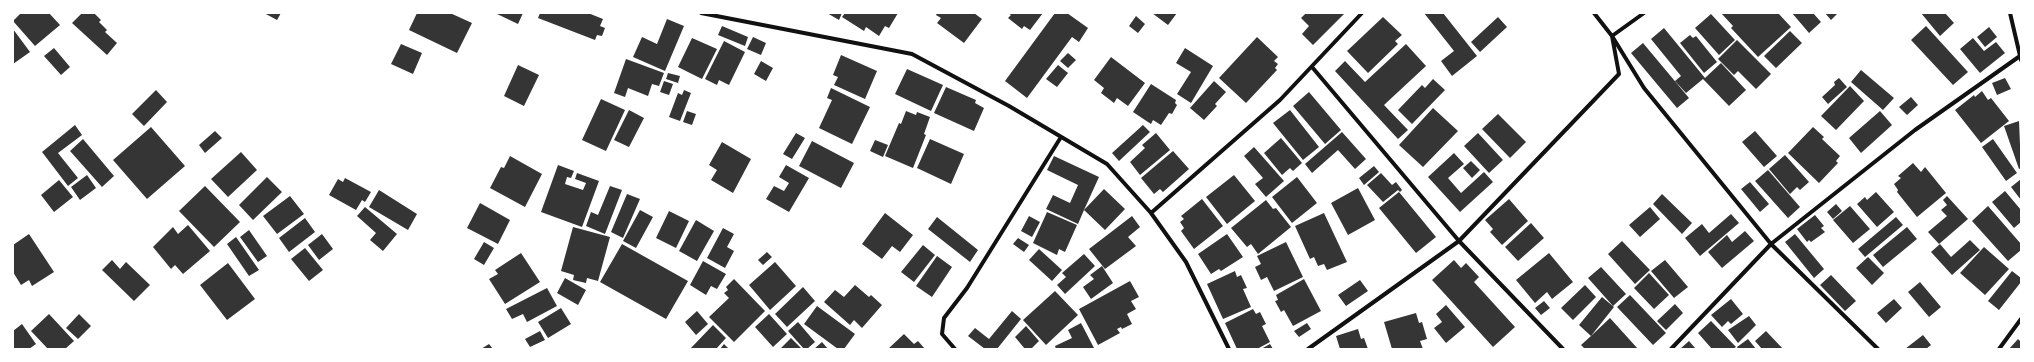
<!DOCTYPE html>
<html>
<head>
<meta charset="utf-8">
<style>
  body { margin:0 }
  #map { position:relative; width:2034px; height:362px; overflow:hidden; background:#fff; font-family:"PT Sans Narrow",sans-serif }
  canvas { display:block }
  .frame { position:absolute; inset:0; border:14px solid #fff; pointer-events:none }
</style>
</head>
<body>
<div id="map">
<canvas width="2034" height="362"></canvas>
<div class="frame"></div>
</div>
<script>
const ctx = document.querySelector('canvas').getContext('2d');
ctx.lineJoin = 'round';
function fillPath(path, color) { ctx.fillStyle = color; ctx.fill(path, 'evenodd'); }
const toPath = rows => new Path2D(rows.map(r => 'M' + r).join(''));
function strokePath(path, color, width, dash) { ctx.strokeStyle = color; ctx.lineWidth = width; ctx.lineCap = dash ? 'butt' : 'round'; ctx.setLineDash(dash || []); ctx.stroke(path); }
fillPath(toPath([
  [21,13,49,13,60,25,35,46,13,21],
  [82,13,94,13,101,20,99,22,107,30,105,32,117,43,107,55,72,23],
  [264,13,281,13,277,20],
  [417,13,450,13,472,23,457,53,409,30],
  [495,13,523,13,518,24],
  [540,13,588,13,603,19,600,26,605,28,602,36,597,35,595,40,538,18],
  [827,13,842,13,839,20],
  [845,13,898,13,889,28,885,26,879,36,866,27,864,31,842,17],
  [937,13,974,13,982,19,964,43,937,23,941,18,936,15],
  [1008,13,1043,13,1030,30,1024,26,1022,29,1008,18,1011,15],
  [1055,13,1067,13,1088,28,1079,42,1072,37,1027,98,1005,81],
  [1152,13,1177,13,1168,25],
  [1306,13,1342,13,1344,14,1313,45,1302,34,1309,26,1301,18],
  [1424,13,1443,13,1477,56,1452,76,1441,61,1454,51],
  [1721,13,1778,13,1791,27,1758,57,1731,28,1733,26],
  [1792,13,1813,13,1821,22,1809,33],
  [1825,13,1838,13,1831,20],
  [1921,13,1945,13,1954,23,1940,36],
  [1711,14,1735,40,1719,55,1695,28],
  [1136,16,1145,24,1138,33,1129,26],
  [1383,17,1402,35,1395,41,1398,44,1368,73,1347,51],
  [1498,17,1507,27,1480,52,1471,42],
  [667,19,684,26,665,71,633,57,642,37,657,44],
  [722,26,748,37,745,46,718,35],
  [1926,26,1968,72,1953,85,1911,40],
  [1989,27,1997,37,1985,47,1977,37],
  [1664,28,1705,78,1721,63,1746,90,1729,106,1703,79,1686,93,1675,81,1681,76,1651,39],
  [13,29,30,52,13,64],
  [1790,31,1802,43,1776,68,1764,56],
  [1690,35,1693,38,1696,36,1717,62,1704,73,1680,43],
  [753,37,766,43,761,55,747,49],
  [1257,37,1278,57,1274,61,1278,64,1275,68,1277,70,1246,103,1219,78],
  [692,38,717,49,702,79,678,67],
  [1973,38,1984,51,1996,42,2005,53,1980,73,1960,49],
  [1737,40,1771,74,1756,89,1738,71,1734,75,1718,59],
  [724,41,745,52,729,85,719,80,717,85,705,79],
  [1643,43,1689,98,1677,108,1631,53],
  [401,44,422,53,413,74,391,64],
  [1406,44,1426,66,1384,105,1408,130,1398,139,1335,71,1345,61,1365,82],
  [54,48,70,67,61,75,44,56],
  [1185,48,1213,66,1191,103,1177,94,1191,72,1176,63],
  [1068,53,1076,60,1068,68,1060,61],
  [841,55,877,71,865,99,834,85,838,77,833,75],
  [1111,57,1145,83,1128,106,1117,98,1114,103,1101,93,1104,88,1094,80],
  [626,59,664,73,659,86,652,84,648,96,628,88,625,97,614,93],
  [761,61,773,68,766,81,754,74],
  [518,65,539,75,524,106,504,96],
  [1058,65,1068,73,1057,87,1046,79],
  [907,69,943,85,931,111,895,94],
  [1861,70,1894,98,1883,110,1851,82],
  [668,73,680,76,678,83,666,79],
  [1839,78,1847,87,1828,104,1822,97,1835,85,1834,82],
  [2005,78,2011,89,1997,95,1992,83],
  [1433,79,1445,90,1412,124,1398,110,1422,85,1425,88],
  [664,81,673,84,669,95,660,92],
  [1214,81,1226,92,1215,104,1217,106,1204,120,1190,108],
  [1151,84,1176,100,1175,103,1177,105,1172,114,1169,113,1161,125,1153,120,1151,124,1133,112],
  [1850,86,1864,101,1836,130,1821,116],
  [946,87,976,100,975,103,984,108,974,131,934,113],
  [831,88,870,107,852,144,819,128,832,100,827,98],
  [156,90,167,102,144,126,132,114],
  [684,90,691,93,680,121,669,117,678,93,682,95],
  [1982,91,1988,100,1991,98,2009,121,1981,143,1955,110,1974,95,1975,97],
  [1309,92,1341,130,1325,144,1293,106],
  [1911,97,1918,105,1907,115,1899,107],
  [601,99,625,110,606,151,582,140],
  [1433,108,1458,131,1423,167,1399,145],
  [629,110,644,118,629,147,614,140],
  [1290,110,1319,147,1303,160,1273,123],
  [687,111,696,114,692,125,683,122],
  [906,111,916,115,917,112,930,117,924,134,926,135,913,168,885,156,899,123,901,124],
  [1880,111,1892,125,1861,153,1849,138],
  [1498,114,1526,142,1510,158,1482,129],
  [2019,121,2021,168,2019,169,2004,126],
  [75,125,82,135,58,153,78,178,68,186,42,152],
  [1143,125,1150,132,1119,161,1112,153],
  [151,127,185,166,147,199,113,160],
  [1813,127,1824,137,1822,139,1840,156,1836,161,1838,163,1819,183,1788,153],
  [215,131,222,138,205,153,199,145],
  [1755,131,1777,156,1764,167,1742,142],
  [1342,132,1366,159,1355,169,1338,150,1312,173,1305,164],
  [796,133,805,138,792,159,783,154],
  [1156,133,1170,150,1140,175,1130,162,1145,148,1142,145],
  [1478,133,1503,160,1489,173,1464,146],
  [1281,138,1302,163,1293,171,1290,168,1282,175,1264,153],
  [83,139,114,176,102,187,70,151],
  [930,139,964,154,951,184,917,168],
  [1993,139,2017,173,2006,181,1982,147],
  [875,140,888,145,883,157,870,151],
  [812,141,854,163,841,188,799,166],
  [722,142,751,159,733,193,711,180,717,170,709,165],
  [1254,147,1284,181,1266,197,1255,184,1263,178,1244,156],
  [1173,151,1189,169,1163,192,1160,189,1154,194,1141,178],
  [241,152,257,170,228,197,211,179],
  [1454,153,1464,164,1448,178,1461,193,1484,172,1493,182,1460,212,1428,177],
  [1785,155,1809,182,1800,190,1797,187,1790,194,1769,169],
  [510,156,542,174,525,207,490,188,501,167,504,168],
  [1054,156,1099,177,1084,210,1104,189,1125,209,1105,230,1084,210,1078,224,1046,209,1053,195,1070,203,1078,185,1047,170],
  [1471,161,1480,170,1472,178,1463,168],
  [1913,163,1921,172,1925,167,1946,193,1917,217,1897,192,1898,190,1894,184,1901,178,1898,176],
  [558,165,574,171,571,178,567,177,565,184,583,190,586,183,575,179,577,173,599,181,582,227,541,212],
  [786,165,809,178,789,212,766,199,774,186,784,191,789,183,779,177],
  [1374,166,1379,172,1364,185,1359,178],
  [1768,170,1800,207,1788,218,1755,181],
  [1381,173,1392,185,1396,182,1402,190,1400,192,1398,190,1383,202,1367,185],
  [87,175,96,188,80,200,71,187],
  [1234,175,1255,201,1227,224,1206,197],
  [267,177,282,192,253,220,239,205],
  [1297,177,1317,203,1292,223,1272,197],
  [345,178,371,192,365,202,362,200,356,210,329,195,338,179,343,182],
  [2021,179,2021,200,2011,187],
  [59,180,73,197,54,212,41,195],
  [1750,182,1769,204,1760,212,1741,189],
  [205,186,240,222,214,247,179,211],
  [610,186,622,190,605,234,586,226,591,212,598,215],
  [1358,188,1375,220,1348,235,1331,203],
  [379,190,417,214,408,230,369,207],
  [2005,191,2021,210,2021,222,2014,228,1992,202],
  [1399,192,1436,237,1416,253,1379,208],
  [1876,192,1894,212,1877,227,1857,204,1865,197,1867,200],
  [627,194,640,199,623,238,611,232],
  [1662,194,1692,223,1682,234,1653,204],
  [290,196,304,214,277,234,263,216],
  [1947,196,1968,219,1939,244,1928,232,1947,216,1941,210,1947,205,1943,200],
  [1202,199,1223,226,1194,249,1181,231,1184,228,1180,222,1184,219,1181,216],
  [1509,199,1528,221,1502,245,1490,232,1493,229,1485,220],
  [1266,200,1273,209,1276,208,1291,227,1258,254,1251,244,1247,247,1231,228],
  [480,203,510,220,498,244,467,228],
  [1836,204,1842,211,1833,219,1827,212],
  [1850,206,1870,229,1853,243,1833,220],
  [1988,206,2021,244,2021,250,2008,261,1972,221],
  [365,207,397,234,383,251,370,240,376,233,357,216],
  [1650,207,1660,219,1640,237,1629,225],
  [640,210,653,217,636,248,623,241],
  [669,211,689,221,676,248,656,238],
  [1047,212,1077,225,1065,252,1059,249,1057,255,1033,243],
  [885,213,913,235,900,252,892,246,882,259,862,244],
  [1324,213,1347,262,1327,270,1324,264,1318,266,1314,257,1310,259,1295,226],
  [1731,214,1739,223,1700,256,1685,238,1702,224,1709,233],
  [1815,215,1824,226,1821,228,1825,232,1811,242,1809,240,1807,242,1797,229],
  [1029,216,1040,222,1032,237,1021,231],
  [1132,216,1140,227,1128,237,1136,246,1105,269,1089,249],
  [937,217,978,250,970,262,928,229],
  [1896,217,1903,225,1865,257,1858,249],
  [305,218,315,232,289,252,279,238],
  [696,220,714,231,697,261,679,251],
  [1531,223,1544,238,1518,261,1505,247],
  [188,225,210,251,183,274,175,265,171,269,153,247,173,227,178,234],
  [573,227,610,237,598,281,587,278,586,283,573,280,574,275,561,271],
  [1907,227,1917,239,1883,267,1873,255],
  [723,228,734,234,727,247,734,251,725,268,707,258],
  [249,230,267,256,258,262,240,237],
  [1745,231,1754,241,1722,268,1708,252,1727,235,1732,242],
  [29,234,54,272,32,286,29,280,21,285,13,272,13,245],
  [322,234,333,249,319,260,308,245],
  [1227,234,1243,257,1221,271,1219,269,1211,274,1198,254],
  [1795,234,1824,269,1814,278,1785,242],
  [236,237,259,270,249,276,227,244],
  [1018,238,1029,245,1024,252,1013,244],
  [1970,240,1980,250,1952,275,1931,252,1940,244,1951,257],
  [1622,241,1650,270,1635,284,1608,254],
  [484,242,494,248,484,265,474,259],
  [1286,242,1303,277,1274,291,1267,277,1261,280,1255,267,1261,264,1257,256],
  [622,244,688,281,666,319,600,282],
  [923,245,935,255,914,282,901,272],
  [1984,247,2009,269,1985,295,1960,273],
  [305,248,323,270,309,281,291,259],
  [1039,249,1062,270,1052,281,1029,260],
  [767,252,772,257,763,265,758,260],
  [521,253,540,282,505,304,489,279,498,274,495,270],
  [1549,253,1573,282,1552,299,1547,292,1535,303,1516,280],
  [1084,254,1095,266,1065,294,1057,285,1066,277,1062,273],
  [937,256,952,267,932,297,916,286],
  [1868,257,1884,273,1872,285,1856,268],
  [112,260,120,269,126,262,150,285,134,301,102,270],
  [1454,260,1461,268,1466,263,1479,277,1474,282,1515,327,1493,347,1432,280],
  [1665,260,1688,287,1674,298,1651,271],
  [703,261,726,274,717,289,711,286,706,295,690,285],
  [775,262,796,286,770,310,749,285],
  [228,263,255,299,227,320,200,285],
  [1102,266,1113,283,1091,299,1083,287,1094,279,1090,275],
  [1601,267,1626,294,1613,306,1588,278],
  [1235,271,1237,277,1241,275,1247,288,1243,289,1251,307,1223,319,1207,284],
  [2012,271,2021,278,2021,282,1999,310,1988,301],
  [1649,273,1669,295,1654,309,1634,288],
  [1831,275,1856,301,1845,311,1820,285],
  [565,278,586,290,578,305,557,293],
  [734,279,765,311,734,342,709,317,729,298,724,293,728,290,726,287],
  [1304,279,1321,311,1293,326,1284,310,1281,312,1275,301,1278,300,1276,295],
  [1360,280,1368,291,1346,306,1338,295],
  [1130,281,1139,297,1131,301,1136,309,1127,314,1132,324,1122,329,1121,327,1117,329,1120,333,1098,345,1079,309],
  [1920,282,1941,307,1929,317,1908,292],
  [855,285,869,297,871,295,882,305,862,328,854,320,850,325,824,302,835,290,844,297],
  [1585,285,1596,297,1573,320,1561,308],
  [803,287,815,301,787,327,775,314],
  [547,288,557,306,527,322,523,314,512,319,506,309],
  [1055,291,1078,315,1046,345,1023,320],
  [1630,295,1666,333,1653,345,1617,307],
  [1602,297,1614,307,1591,336,1610,318,1638,349,1585,349,1581,345,1591,336,1579,325],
  [1731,299,1743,314,1731,324,1728,321,1722,327,1711,315],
  [1894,299,1902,308,1886,323,1877,313],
  [1544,301,1550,308,1541,315,1535,308],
  [1675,304,1683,313,1666,330,1657,321],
  [1446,305,1465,327,1446,343,1434,328,1442,322,1436,314],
  [817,306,855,334,844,349,838,349,804,324],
  [561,308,571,324,548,338,538,322],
  [1253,309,1256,314,1260,312,1266,324,1262,326,1270,342,1257,349,1237,349,1225,323],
  [697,311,708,324,696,335,685,322],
  [1012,311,1021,319,997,349,985,349,968,336,975,328,989,339],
  [1416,313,1419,323,1422,322,1427,339,1420,341,1423,349,1392,349,1384,322],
  [49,314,74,341,65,349,48,349,31,331],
  [79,314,91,326,78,339,66,328],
  [769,314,787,334,773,347,755,327],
  [1749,316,1756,325,1738,343,1728,330],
  [1711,321,1736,347,1733,349,1712,349,1698,333],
  [798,322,815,342,807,349,804,349,788,331],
  [1081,323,1094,348,1056,349,1055,346,1072,338,1068,330],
  [1307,323,1311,329,1299,337,1294,331],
  [22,324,36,344,29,349,13,349,13,331],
  [713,325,726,338,716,349,693,349,691,348],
  [1026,326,1039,341,1031,349,1025,349,1015,337],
  [1358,329,1361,339,1364,338,1368,349,1340,349,1336,336],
  [540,331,545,340,530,347,525,339],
  [1766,331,1783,349,1762,349,1755,341],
  [904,334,914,344,918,341,925,349,888,349],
  [1923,335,1931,345,1926,349,1905,349],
  [791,338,802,349,780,349],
  [1748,339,1756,349,1738,349,1737,347],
  [2018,339,2021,342,2021,349,2009,349],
  [1689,341,1696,349,1680,349],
  [822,342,828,349,814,349],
  [489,344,493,349,481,349],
  [724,344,729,349,720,349],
  [1270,344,1273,349,1261,349]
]), '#353535');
strokePath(toPath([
  [701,13,912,54,1009,106,1107,164,1151,213,1186,262,1229,349],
  [1594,13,1612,36,1644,88,1771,244,1878,349],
  [2010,13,2021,60],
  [1612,36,1644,13],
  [1312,67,1459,241,1563,349],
  [1151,213,1280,100,1362,13],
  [955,349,942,334,944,318,967,288,1061,137],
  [1308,349,1459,241,1619,74,1612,36],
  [1671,349,1771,244,1915,130,2020,56],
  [1999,349,2021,319]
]), '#111', 4);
</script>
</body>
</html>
